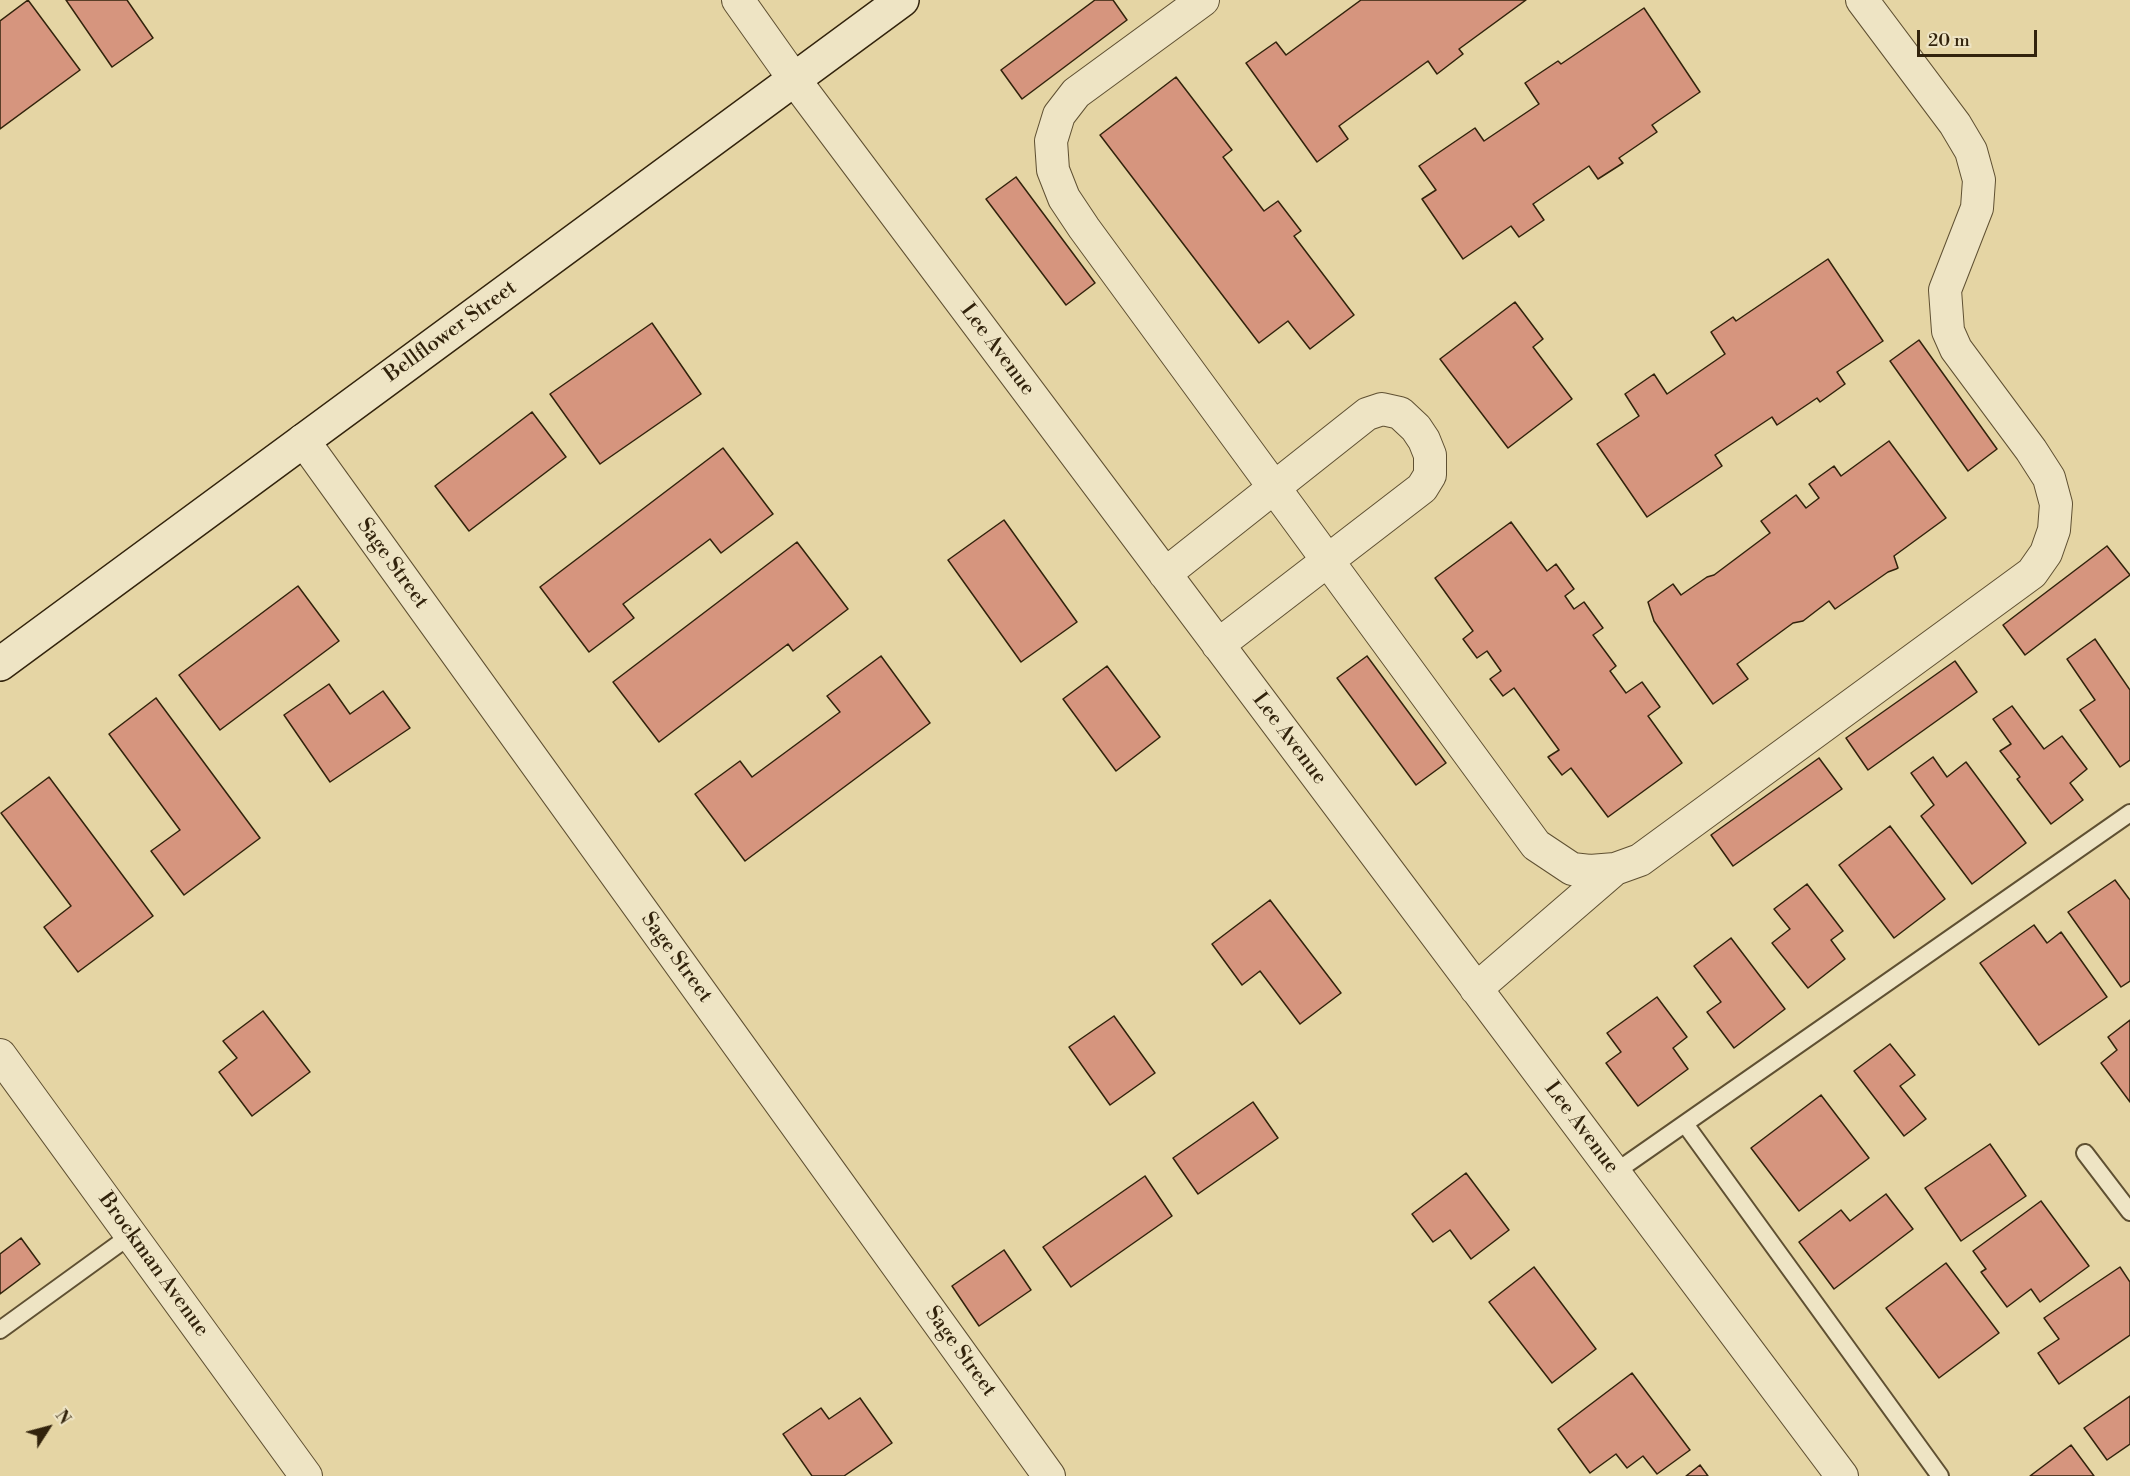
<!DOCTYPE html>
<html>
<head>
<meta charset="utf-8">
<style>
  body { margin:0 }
  #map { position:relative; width:2130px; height:1476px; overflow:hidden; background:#e5d5a4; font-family:"Libre Bodoni",serif }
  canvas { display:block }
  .north { position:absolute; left:18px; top:1398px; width:60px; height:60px; -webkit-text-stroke:4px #eee4c4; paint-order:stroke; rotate:54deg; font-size:16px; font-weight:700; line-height:24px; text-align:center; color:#32230c }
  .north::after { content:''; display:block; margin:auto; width:21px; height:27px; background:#32230c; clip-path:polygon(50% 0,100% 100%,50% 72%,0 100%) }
  .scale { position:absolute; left:1917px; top:30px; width:120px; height:27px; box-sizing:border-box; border:3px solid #32230c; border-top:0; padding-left:8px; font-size:18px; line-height:21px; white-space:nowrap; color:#32230c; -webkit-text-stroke:4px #eee4c4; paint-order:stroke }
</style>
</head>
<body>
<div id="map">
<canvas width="2130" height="1476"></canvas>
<div class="north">N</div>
<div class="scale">20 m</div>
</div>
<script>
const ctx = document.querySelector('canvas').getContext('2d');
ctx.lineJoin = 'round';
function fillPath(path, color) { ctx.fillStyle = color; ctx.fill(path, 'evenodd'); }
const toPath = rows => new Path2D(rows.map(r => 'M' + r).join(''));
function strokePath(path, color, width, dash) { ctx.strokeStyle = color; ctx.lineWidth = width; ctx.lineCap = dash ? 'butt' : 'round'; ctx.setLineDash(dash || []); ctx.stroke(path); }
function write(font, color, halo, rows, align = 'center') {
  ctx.font = font + ' "Libre Bodoni",serif'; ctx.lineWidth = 6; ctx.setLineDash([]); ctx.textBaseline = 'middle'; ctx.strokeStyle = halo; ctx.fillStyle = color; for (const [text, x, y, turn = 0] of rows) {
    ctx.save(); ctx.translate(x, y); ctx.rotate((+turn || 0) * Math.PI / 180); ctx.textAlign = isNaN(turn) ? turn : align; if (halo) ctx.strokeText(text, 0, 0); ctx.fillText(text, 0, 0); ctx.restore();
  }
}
const building = toPath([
  [28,0,80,70,0,129,0,21,28,0],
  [66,0,127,0,153,38,112,67,66,0],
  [1095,0,1113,0,1127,20,1022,99,1001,70,1095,0],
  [1361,0,1526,0,1459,49,1463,54,1437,74,1428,61,1339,126,1348,139,1317,162,1246,63,1276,42,1286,55,1361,0],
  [1644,8,1700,92,1652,125,1657,132,1619,158,1623,163,1598,179,1589,166,1533,204,1544,220,1519,237,1511,226,1463,259,1422,199,1436,190,1419,166,1475,128,1484,141,1539,104,1525,83,1558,61,1561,64,1644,8],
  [1176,77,1232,150,1223,157,1264,211,1278,201,1301,231,1294,236,1354,315,1310,349,1288,321,1259,343,1100,135,1176,77],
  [1016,177,1095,283,1066,305,986,199,1016,177],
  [1828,259,1883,341,1837,372,1845,384,1820,402,1817,398,1777,425,1772,417,1715,455,1722,466,1647,517,1597,444,1639,416,1625,394,1654,374,1667,394,1725,354,1711,332,1733,317,1736,321,1828,259],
  [1515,302,1543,339,1533,347,1572,399,1508,448,1440,359,1515,302],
  [652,323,701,394,600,464,550,394,652,323],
  [1919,340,1997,449,1968,471,1890,361,1919,340],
  [532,412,566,457,469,531,435,486,532,412],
  [1889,441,1946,518,1894,556,1898,568,1896,569,1888,572,1835,609,1829,601,1803,621,1793,623,1737,664,1748,679,1713,704,1654,621,1648,602,1673,584,1681,595,1707,577,1714,575,1770,533,1761,521,1796,495,1806,508,1819,498,1809,484,1834,466,1841,476,1889,441],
  [723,448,773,514,721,553,710,539,623,604,634,618,589,652,540,587,723,448],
  [1004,520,1077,622,1021,662,948,560,1004,520],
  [1511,522,1547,571,1556,564,1574,589,1565,596,1574,609,1584,602,1603,628,1593,635,1616,666,1610,671,1626,693,1642,682,1660,707,1648,716,1682,763,1608,817,1571,768,1562,775,1548,757,1559,750,1514,688,1503,696,1490,679,1501,671,1487,651,1477,658,1463,639,1473,631,1435,578,1511,522],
  [797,542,848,609,793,651,788,644,659,742,613,682,797,542],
  [2107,546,2130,575,2025,655,2003,625,2107,546],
  [298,586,339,641,220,730,179,675,298,586],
  [2095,639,2130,690,2130,760,2120,767,2080,710,2095,700,2067,659,2095,639],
  [881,656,930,723,745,861,695,794,740,761,752,777,840,712,827,696,881,656],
  [1367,656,1446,763,1416,785,1337,678,1367,656],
  [1955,661,1977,692,1868,770,1846,738,1955,661],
  [1107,666,1160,737,1116,771,1063,699,1107,666],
  [329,684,350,714,383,691,410,728,330,782,284,715,329,684],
  [156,698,260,838,184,895,151,851,180,830,109,734,156,698],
  [2012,706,2044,749,2062,736,2087,769,2070,783,2083,800,2051,824,2017,779,2020,777,2000,751,2011,744,1993,719,2012,706],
  [1933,757,1947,777,1966,762,2026,843,1972,884,1921,816,1934,805,1911,773,1933,757],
  [1819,758,1842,789,1733,866,1711,835,1819,758],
  [49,777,153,916,78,972,44,927,71,906,1,813,49,777],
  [1890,826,1945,899,1894,938,1839,865,1890,826],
  [2115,880,2130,900,2130,981,2121,987,2068,912,2115,880],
  [1807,884,1843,931,1831,940,1845,959,1808,988,1772,943,1790,929,1774,909,1807,884],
  [1270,900,1341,993,1300,1024,1260,971,1242,985,1212,944,1270,900],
  [2034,925,2047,943,2061,932,2107,997,2039,1045,1980,963,2034,925],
  [1731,938,1785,1009,1734,1048,1707,1012,1721,1002,1694,966,1731,938],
  [1657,997,1687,1037,1673,1048,1688,1069,1638,1106,1606,1063,1621,1052,1607,1033,1657,997],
  [263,1011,310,1072,252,1116,219,1072,237,1058,223,1041,263,1011],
  [1114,1016,1155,1073,1110,1105,1069,1047,1114,1016],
  [2130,1020,2130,1102,2101,1063,2117,1050,2108,1037,2130,1020],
  [1890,1044,1915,1075,1900,1086,1926,1119,1904,1136,1854,1071,1890,1044],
  [1821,1095,1869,1158,1799,1211,1751,1148,1821,1095],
  [1253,1102,1278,1138,1198,1194,1173,1158,1253,1102],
  [1990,1144,2026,1196,1961,1241,1925,1188,1990,1144],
  [1466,1173,1509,1230,1471,1259,1450,1230,1433,1242,1412,1214,1466,1173],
  [1145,1176,1172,1216,1071,1287,1043,1247,1145,1176],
  [1886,1194,1913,1229,1834,1289,1799,1242,1841,1210,1850,1221,1886,1194],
  [2041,1201,2089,1266,2040,1302,2031,1289,2007,1307,1981,1272,1986,1269,1973,1251,2041,1201],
  [21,1238,40,1264,0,1294,0,1254,21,1238],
  [1004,1250,1031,1290,979,1326,952,1286,1004,1250],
  [1946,1263,1999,1333,1939,1378,1886,1308,1946,1263],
  [1534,1267,1596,1349,1552,1383,1489,1302,1534,1267],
  [2120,1267,2130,1282,2130,1335,2059,1384,2038,1353,2059,1339,2044,1318,2120,1267],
  [1632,1373,1690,1450,1657,1474,1643,1456,1627,1468,1616,1454,1590,1473,1558,1429,1632,1373],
  [2130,1396,2130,1444,2107,1460,2084,1428,2130,1396],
  [860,1398,892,1443,844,1476,812,1476,783,1434,821,1408,829,1419,860,1398],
  [2071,1445,2094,1476,2030,1476,2071,1445],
  [1700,1465,1708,1476,1686,1476,1700,1465]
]);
fillPath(building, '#d6957e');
strokePath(building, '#32230c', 1.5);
const lane = toPath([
  [1685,1124,1940,1476],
  [2085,1153,2130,1212],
  [1614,1173,2130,813],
  [0,1330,131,1235]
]);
const street = toPath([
  [738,0,794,79,1842,1476],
  [1203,0,1076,93,1059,115,1051,141,1053,170,1064,198,1084,228,1536,845,1572,869,1590,871,1615,869,1640,860,2032,573,2046,553,2054,530,2056,504,2049,478,2031,450,1956,349,1948,331,1945,290,1977,208,1979,180,1971,151,1955,124,1862,0],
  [303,440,1049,1476],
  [1165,574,1367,414,1382,409,1400,413,1416,428,1424,440,1430,455,1430,475,1422,488,1218,645],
  [1476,989,1615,869],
  [0,1055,306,1476]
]);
const secondary = toPath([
  [0,664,902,0]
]);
strokePath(lane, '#5f5032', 20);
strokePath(street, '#5f5032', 34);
strokePath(secondary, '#32230c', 36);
strokePath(lane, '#eee4c4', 16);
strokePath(street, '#eee4c4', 32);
strokePath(secondary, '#eee4c4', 33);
write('21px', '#32230c', '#eee4c4', [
  ["Bellflower Street",451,332,-36],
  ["Lee Avenue",997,350,53],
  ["Sage Street",392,564,54],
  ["Lee Avenue",1289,739,53],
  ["Sage Street",676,958,54],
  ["Lee Avenue",1581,1128,53],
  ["Brockman Avenue",153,1265,54],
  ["Sage Street",960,1352,54]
]);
</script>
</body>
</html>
